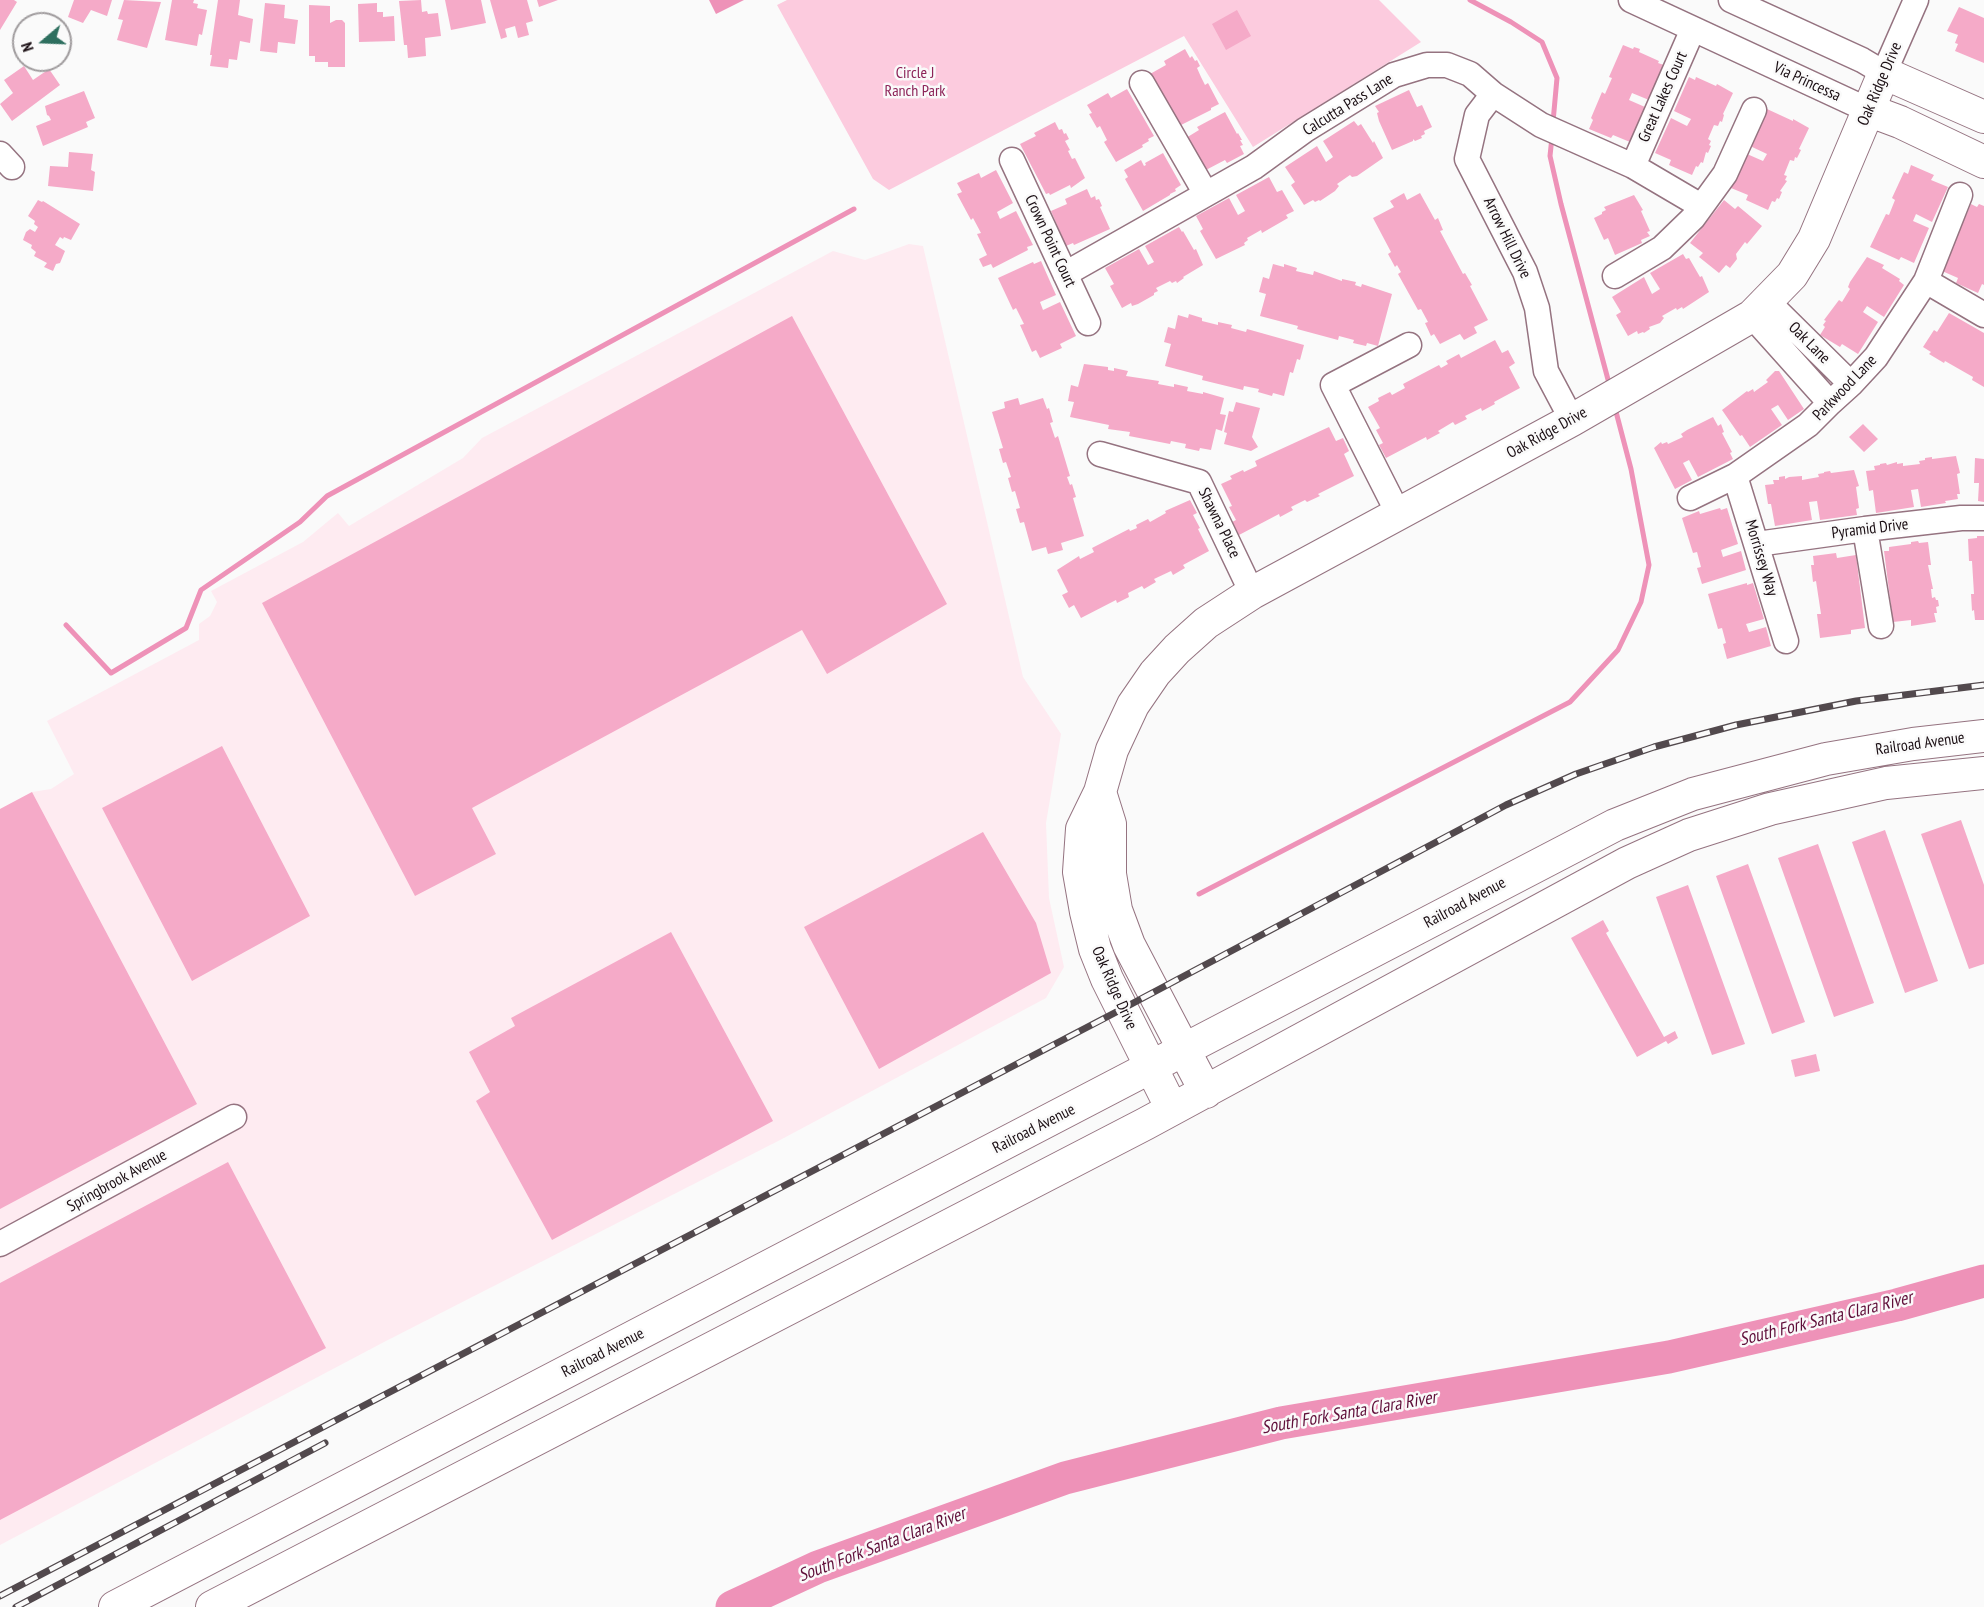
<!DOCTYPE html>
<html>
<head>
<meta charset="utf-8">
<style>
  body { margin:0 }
  #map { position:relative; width:1984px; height:1607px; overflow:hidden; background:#fafafa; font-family:"PT Sans Narrow",sans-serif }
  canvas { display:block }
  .north { position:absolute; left:12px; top:12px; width:60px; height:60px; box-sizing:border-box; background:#fafafa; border:2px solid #a09c9e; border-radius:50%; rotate:251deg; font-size:16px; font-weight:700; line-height:24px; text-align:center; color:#1a0e13 }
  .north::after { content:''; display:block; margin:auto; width:21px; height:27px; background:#2e6f5f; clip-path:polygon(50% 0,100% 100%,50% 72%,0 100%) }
</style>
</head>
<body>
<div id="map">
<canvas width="1984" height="1607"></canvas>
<div class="north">N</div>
</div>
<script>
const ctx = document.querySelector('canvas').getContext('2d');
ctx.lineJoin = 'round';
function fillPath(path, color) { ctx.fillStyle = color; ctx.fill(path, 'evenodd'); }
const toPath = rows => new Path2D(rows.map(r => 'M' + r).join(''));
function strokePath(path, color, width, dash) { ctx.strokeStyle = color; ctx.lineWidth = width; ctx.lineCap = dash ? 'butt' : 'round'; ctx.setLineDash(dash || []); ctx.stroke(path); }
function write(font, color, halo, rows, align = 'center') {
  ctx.font = font + ' "PT Sans Narrow",sans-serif'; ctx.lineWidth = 5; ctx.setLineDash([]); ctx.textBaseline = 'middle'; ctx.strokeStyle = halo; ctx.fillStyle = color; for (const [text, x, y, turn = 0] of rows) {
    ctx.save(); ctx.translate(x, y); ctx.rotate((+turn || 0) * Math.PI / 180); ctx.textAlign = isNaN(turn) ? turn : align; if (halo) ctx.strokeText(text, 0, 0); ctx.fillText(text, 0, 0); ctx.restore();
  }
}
fillPath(toPath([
  [909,244,923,246,1023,677,1061,734,1046,823,1049,898,1064,967,1046,998,782,1139,384,1342,0,1545,0,809,32,792,51,789,74,774,47,721,199,640,199,624,210,616,217,602,211,591,303,542,338,513,349,526,463,458,482,438,833,251,865,260]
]), '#feebf1');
fillPath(toPath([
  [787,0,1379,0,1421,42,1253,147,1184,36,889,190,873,179,777,5]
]), '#fccbde');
fillPath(toPath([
  [709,0,744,0,716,14]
]), '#ee92b8');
strokePath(toPath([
  [1470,0,1511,22,1542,42,1557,78,1553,122],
  [1552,137,1550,156,1561,204,1610,387],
  [66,625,111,673,186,628,201,590,300,522,327,496,854,209],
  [1199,894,1570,702,1618,650,1641,602,1649,565,1631,469,1615,408]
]), '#ee92b8', 5);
strokePath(toPath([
  [732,1607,818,1567,1065,1478,1281,1423,1669,1357,1897,1305,1984,1281]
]), '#ee92b8', 33);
fillPath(toPath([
  [0,0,14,0,17,2,0,30],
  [74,0,112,0,107,16,91,10,83,23,68,17],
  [124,0,161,2,147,48,117,40,123,20,118,19],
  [172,0,194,0,193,3,198,4,197,8,207,10,202,35,199,34,197,46,165,40],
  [218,0,240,0,238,15,253,19,250,43,240,41,237,60,229,59,228,68,210,66,212,55,210,55],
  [421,0,422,12,427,11,428,14,438,13,441,36,425,38,426,56,408,58,407,45,404,45,399,1],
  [445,0,481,0,486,23,451,30],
  [490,0,527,0,533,21,526,23,529,35,518,38,515,26,505,29,507,37,501,39],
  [537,0,558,0,539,7],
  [265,3,285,5,284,18,298,20,295,44,278,42,277,53,260,51],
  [377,3,377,12,383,12,383,17,394,16,395,41,359,42,358,4],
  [309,5,330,6,330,23,336,20,342,20,345,23,345,67,328,67,328,62,315,62,315,56,309,56],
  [1959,7,1984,18,1984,63,1955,51,1958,44,1955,43,1958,35,1947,31],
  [1237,10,1251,36,1226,50,1212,24],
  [1623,45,1633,49,1634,47,1640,49,1639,52,1659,61,1658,63,1664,65,1649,100,1632,93,1629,100,1645,107,1630,142,1613,135,1611,138,1589,129,1593,120,1591,118,1602,92,1605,94,1612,78,1609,77],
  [1185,49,1190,58,1192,56,1195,61,1197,60,1200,66,1197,68,1201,77,1205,85,1208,83,1219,104,1211,108,1211,110,1179,126,1150,74,1166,65,1164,61],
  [24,66,33,80,49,69,60,85,12,121,0,104,13,93,4,80],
  [1689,77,1695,80,1696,77,1716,86,1717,84,1733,93,1723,114,1724,115,1722,122,1720,121,1718,126,1714,125,1708,139,1711,141,1709,145,1711,146,1708,153,1706,152,1703,163,1701,162,1698,167,1696,166,1692,175,1669,165,1671,160,1655,153,1671,118,1687,126,1691,119,1674,111],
  [1127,89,1154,136,1148,139,1149,141,1142,145,1143,147,1116,162,1104,142,1107,140,1100,126,1097,128,1089,114,1092,113,1087,105,1108,93,1111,98],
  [1409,90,1417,107,1422,105,1432,127,1424,131,1425,134,1421,136,1422,138,1415,141,1413,139,1413,141,1392,150,1379,121,1377,113,1379,112,1375,106],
  [84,91,95,118,86,122,88,127,43,146,36,126,51,120,49,116,47,115,45,106],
  [1767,109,1793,121,1793,119,1809,128,1799,149,1801,150,1797,158,1795,157,1794,161,1790,160,1784,175,1787,176,1785,180,1787,181,1780,191,1782,192,1779,199,1777,198,1775,202,1772,201,1768,210,1746,200,1748,195,1731,188,1747,154,1763,161,1767,154,1750,146],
  [1225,112,1237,134,1238,133,1242,140,1240,140,1243,145,1240,146,1244,154,1227,163,1225,160,1204,171,1186,138,1199,130,1197,127],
  [1354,121,1358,126,1361,124,1373,143,1374,141,1383,158,1357,176,1352,177,1350,175,1337,184,1339,186,1335,191,1320,201,1319,200,1315,202,1313,200,1304,205,1291,185,1295,182,1285,167,1317,146,1326,162,1333,157,1323,141],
  [1055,122,1059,130,1062,129,1064,134,1066,133,1069,139,1065,141,1070,150,1068,151,1072,159,1075,158,1085,178,1071,188,1070,185,1050,195,1049,193,1046,194,1020,144,1036,136,1034,133],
  [69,152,93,154,91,170,95,172,93,191,48,186,50,166,68,167],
  [1163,153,1181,185,1175,189,1176,191,1170,194,1170,195,1143,211,1125,179,1128,177,1124,170,1141,160,1144,166,1146,165,1145,163],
  [1911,165,1934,175,1931,180,1948,187,1932,222,1916,214,1913,221,1929,228,1914,263,1901,257,1899,260,1870,247,1886,214,1889,215,1895,200,1892,198,1904,172,1908,174],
  [996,170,1013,203,997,212,1000,219,1016,211,1033,245,1027,247,1028,250,993,268,991,264,983,267,979,259,987,255,977,234,981,233,973,218,971,220,957,194,962,192,957,183,979,173,981,178],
  [1269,177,1277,192,1282,190,1294,211,1286,215,1288,218,1262,233,1261,230,1247,238,1248,240,1244,243,1245,245,1216,259,1200,231,1203,229,1196,216,1229,198,1238,215,1245,211,1236,195],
  [1087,189,1091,198,1095,196,1096,200,1099,199,1102,206,1100,207,1110,229,1074,245,1073,243,1066,246,1051,211,1067,204,1065,199],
  [1404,193,1407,200,1420,193,1435,220,1438,218,1443,230,1440,231,1463,274,1465,273,1472,285,1470,286,1488,320,1474,327,1477,333,1464,340,1460,334,1440,344,1434,334,1431,336,1425,323,1428,322,1421,309,1418,310,1398,274,1401,272,1397,265,1395,267,1388,254,1391,252,1373,218,1394,207,1390,201],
  [1634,195,1643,210,1641,211,1650,231,1647,232,1650,236,1641,240,1642,243,1615,255,1608,238,1604,240,1594,218,1602,214,1602,212,1606,210,1604,207],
  [38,200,42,202,43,201,80,224,71,240,64,237,63,239,60,237,55,245,65,251,60,263,56,264,53,271,44,267,47,263,34,256,36,252,31,248,32,245,23,240,26,232,30,229,35,232,38,227,34,224,35,221,28,216],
  [1724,200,1735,209,1738,206,1762,226,1747,244,1745,242,1736,254,1737,259,1730,268,1726,265,1719,273,1699,257,1703,253,1690,243],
  [1971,204,1977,207,1979,204,1984,206,1984,285,1982,284,1978,293,1956,283,1958,278,1942,271],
  [1179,227,1182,232,1183,231,1194,250,1196,249,1203,265,1183,277,1184,278,1177,283,1176,281,1172,283,1170,281,1156,288,1158,291,1154,293,1154,295,1138,304,1132,306,1131,303,1122,308,1110,286,1114,284,1105,268,1139,249,1148,265,1154,262,1145,246],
  [1683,254,1686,259,1689,258,1700,277,1702,276,1709,292,1683,309,1682,307,1677,310,1676,308,1662,316,1664,318,1660,323,1649,327,1650,329,1644,333,1643,332,1638,334,1637,331,1628,336,1616,315,1621,312,1612,297,1644,277,1652,294,1660,289,1650,273],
  [1867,257,1884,265,1882,268,1900,279,1899,281,1904,285,1884,317,1867,306,1863,312,1878,322,1858,354,1842,344,1840,347,1820,335,1825,327,1823,325,1826,321,1824,320,1839,300,1842,302,1850,289,1848,287,1850,282],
  [1041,261,1056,295,1040,302,1043,310,1060,302,1076,336,1060,344,1062,348,1040,358,1036,350,1032,352,1020,325,1024,324,1016,308,1013,310,998,278,1033,262,1034,264],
  [1273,264,1284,267,1284,264,1297,268,1296,271,1313,275,1314,271,1342,281,1342,279,1356,282,1355,285,1361,287,1362,284,1392,294,1378,346,1367,343,1366,346,1353,343,1354,340,1339,336,1338,340,1297,329,1298,326,1260,316,1266,294,1259,292,1263,277,1269,279],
  [1949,313,1984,333,1984,387,1972,380,1973,377,1945,361,1944,363,1929,354,1931,352,1923,347,1934,330,1937,332],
  [1189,314,1202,318,1202,321,1218,325,1218,322,1232,325,1231,328,1246,332,1247,329,1304,345,1300,360,1297,359,1293,373,1290,372,1284,396,1273,393,1272,396,1258,392,1259,389,1244,386,1243,390,1202,380,1203,376,1165,366,1171,344,1164,342,1168,327,1175,329,1178,315,1188,318],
  [792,316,947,604,827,674,802,630,472,808,496,854,415,896,262,603],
  [1495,340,1502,353,1508,350,1515,363,1509,367,1520,388,1494,402,1495,404,1482,411,1481,408,1465,416,1467,419,1455,425,1453,422,1438,431,1440,433,1427,440,1426,437,1386,458,1379,445,1383,443,1376,430,1380,428,1368,407,1379,401,1378,398,1390,392,1392,395,1405,388,1403,384,1439,365,1441,368,1448,364,1446,361,1459,354,1461,358],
  [1084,364,1108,367,1108,370,1114,371,1114,368,1128,371,1126,376,1159,381,1158,384,1174,387,1174,384,1188,387,1187,391,1203,394,1203,392,1224,398,1220,414,1226,415,1222,431,1216,429,1211,450,1200,448,1199,451,1185,448,1186,444,1171,441,1170,444,1129,436,1130,432,1108,429,1109,425,1070,417,1074,402,1068,401,1071,385,1078,387],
  [1775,371,1779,371,1804,409,1788,420,1778,405,1771,409,1782,425,1750,447,1742,435,1740,436,1722,410,1747,391,1748,392,1753,389,1754,392,1768,382,1766,380],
  [1018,398,1020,405,1043,398,1047,409,1049,408,1053,422,1050,423,1055,438,1058,436,1070,476,1067,477,1070,485,1072,484,1076,497,1073,498,1084,536,1061,543,1063,550,1048,554,1046,547,1032,551,1024,522,1020,523,1016,509,1020,508,1015,491,1012,492,1008,478,1011,477,1006,462,1003,463,999,449,1003,448,992,412,1005,408,1004,402],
  [1236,402,1260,408,1252,437,1258,447,1251,451,1224,444,1227,433,1224,432,1229,411,1233,412],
  [1713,417,1718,426,1721,424,1724,432,1722,433,1732,452,1730,453,1733,459,1698,477,1689,460,1683,463,1692,480,1675,489,1654,448,1661,442,1662,444,1667,442,1668,444,1683,437,1681,434,1687,430],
  [1863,424,1878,439,1864,452,1849,437],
  [1329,427,1336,441,1343,438,1349,451,1344,454,1354,476,1318,494,1320,496,1307,502,1305,500,1291,507,1293,510,1280,517,1279,514,1239,535,1232,522,1236,520,1229,507,1232,506,1221,484,1232,479,1230,476,1243,470,1244,472,1257,466,1255,461],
  [1956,456,1960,473,1957,474,1960,494,1957,494,1958,499,1945,501,1946,503,1921,507,1918,489,1911,490,1914,507,1876,513,1873,490,1869,491,1866,471,1875,470,1874,466,1880,465,1880,464,1886,463,1887,465,1897,462,1897,464,1903,463,1903,466,1920,464,1919,461,1925,460,1925,458,1932,457,1932,459],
  [1975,458,1984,459,1984,502,1978,501,1979,483,1974,483],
  [1854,470,1859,486,1856,487,1859,508,1856,509,1857,515,1820,520,1817,501,1809,502,1812,520,1775,526,1771,504,1768,504,1765,485,1774,484,1773,480,1779,480,1779,477,1785,476,1785,479,1789,477,1802,476,1802,480,1819,477,1818,474,1824,473,1824,472,1830,471,1831,473],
  [1190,500,1197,513,1193,515,1200,528,1198,529,1209,551,1183,565,1185,568,1173,575,1171,571,1154,579,1156,582,1144,589,1142,586,1128,593,1129,597,1117,603,1116,600,1081,618,1074,605,1069,608,1062,595,1068,592,1057,570,1079,556,1080,559,1094,552,1092,548,1129,529,1130,531,1137,528,1136,525,1148,519,1150,522,1166,513,1165,511],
  [1720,508,1721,510,1727,508,1738,544,1721,550,1723,557,1741,551,1746,570,1702,584,1697,568,1701,567,1697,552,1693,553,1682,518,1699,511,1700,514],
  [1977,536,1984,536,1984,620,1975,620,1974,610,1972,611,1971,594,1974,594,1972,561,1969,561,1968,539,1977,538],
  [1918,541,1919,543,1928,542,1931,565,1928,565,1933,589,1931,589,1932,598,1935,597,1936,600,1938,600,1939,606,1936,607,1937,613,1934,613,1936,622,1911,626,1911,620,1893,622,1884,551,1889,551,1889,547,1911,544,1911,542],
  [1836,553,1837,558,1856,555,1865,628,1851,630,1851,634,1820,638,1817,614,1821,614,1816,581,1813,582,1811,565,1814,565,1813,556],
  [1747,583,1747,585,1753,583,1764,619,1746,624,1749,632,1766,627,1771,646,1727,659,1723,644,1726,643,1722,628,1718,629,1708,594],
  [222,746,310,916,192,981,102,808],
  [32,792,197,1104,0,1209,0,809],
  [1961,820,1984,885,1984,964,1969,969,1921,834],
  [1885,830,1938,981,1905,993,1852,842],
  [983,832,1036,923,1051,973,879,1069,804,927],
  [1818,844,1874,1003,1834,1017,1778,858],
  [1748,864,1805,1022,1772,1034,1716,876],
  [1688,885,1745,1044,1712,1055,1656,897],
  [1603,920,1609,931,1606,933,1664,1037,1675,1031,1678,1038,1668,1044,1666,1041,1637,1057,1571,938],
  [671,932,773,1121,552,1240,476,1101,490,1092,469,1052,515,1026,511,1018],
  [1816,1054,1820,1071,1795,1077,1791,1060],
  [228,1162,326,1348,0,1520,0,1283]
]), '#f5aac8');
const minor = toPath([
  [1631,0,1868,110],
  [1731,0,1862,60,1884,73,1916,0],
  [1142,83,1206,194],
  [1493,94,1477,115,1467,159,1525,272,1537,308,1546,371,1572,420],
  [0,154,12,167],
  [1012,160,1088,323],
  [1633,166,1693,29],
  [1065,274,1254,167,1305,130,1394,75,1427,65,1447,65,1470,74,1493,94,1541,125,1633,166,1701,206],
  [1615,276,1662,248,1693,218,1725,174,1754,110],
  [1926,281,1984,315],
  [1767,301,1851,384],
  [1752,316,1830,403],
  [1100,454,1199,482,1252,593],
  [1735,476,1786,641],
  [1690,498,1735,476,1808,425,1830,403,1851,384,1876,357,1926,281,1960,195],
  [1399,515,1333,385,1409,345],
  [1865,529,1881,626],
  [1757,544,1865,529,1961,518,1984,518],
  [0,1244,234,1117]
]);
const major = toPath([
  [1868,110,1900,122,1984,162],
  [1100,792,1110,824,1110,874,1116,910,1129,945,1206,1092],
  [1172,1109,1107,979,1095,949,1086,912,1079,872,1082,829,1100,792,1112,750,1133,705,1155,673,1177,649,1206,623,1252,593,1572,420,1752,316,1792,275,1814,239,1884,73,1984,117],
  [115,1607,1615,825,1693,794,1826,759,1913,744,1984,736],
  [212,1607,1145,1124,1627,863,1689,835,1770,809,1886,783,1984,773]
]);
strokePath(minor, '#957380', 27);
strokePath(major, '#957380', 34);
strokePath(minor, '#fff', 24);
strokePath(major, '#fff', 32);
const rail = toPath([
  [0,1596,1122,1009,1506,805,1576,774,1654,747,1736,725,1856,701,1984,685],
  [16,1607,325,1443]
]);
strokePath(rail, '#52494d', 7);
strokePath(rail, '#fafafa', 4.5, [14]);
write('16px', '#8c2358', '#fafafa', [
  ["Circle J",915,73],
  ["Ranch Park",915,91]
]);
write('16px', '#1a0e13', '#fafafa', [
  ["Via Princessa",1807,82,25],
  ["Oak Ridge Drive",1880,84,-67],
  ["Great Lakes Court",1663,97,-66],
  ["Calcutta Pass Lane",1348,105,-32],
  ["Arrow Hill Drive",1507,238,64],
  ["Crown Point Court",1050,241,65],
  ["Oak Lane",1809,343,45],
  ["Parkwood Lane",1845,388,-46],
  ["Oak Ridge Drive",1547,433,-29],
  ["Shawna Place",1219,523,64],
  ["Pyramid Drive",1870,529,-7],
  ["Morrissey Way",1761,558,73],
  ["Railroad Avenue",1920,744,-8],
  ["Railroad Avenue",1465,903,-28],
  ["Oak Ridge Drive",1114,988,66],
  ["Railroad Avenue",1034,1129,-27],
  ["Springbrook Avenue",117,1181,-29],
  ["Railroad Avenue",603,1353,-27]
]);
write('italic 18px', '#5f0e39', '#fafafa', [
  ["South Fork Santa Clara River",1826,1319,-14],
  ["South Fork Santa Clara River",1349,1413,-10],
  ["South Fork Santa Clara River",882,1545,-21]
]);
</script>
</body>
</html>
